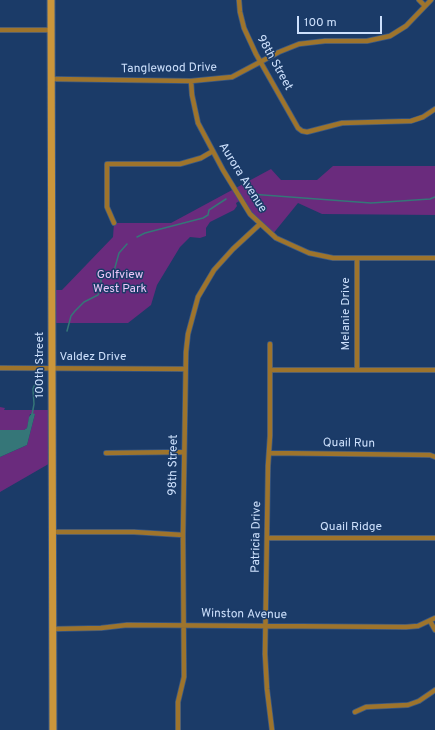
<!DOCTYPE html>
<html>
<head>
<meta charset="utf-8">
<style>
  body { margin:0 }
  #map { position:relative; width:435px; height:730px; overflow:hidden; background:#1b3b68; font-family:Overpass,sans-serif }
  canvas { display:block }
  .scale { position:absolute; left:297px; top:16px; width:85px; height:18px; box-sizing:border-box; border:2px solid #cde0fc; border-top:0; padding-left:5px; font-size:12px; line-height:14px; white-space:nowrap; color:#cde0fc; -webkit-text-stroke:3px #1b3b68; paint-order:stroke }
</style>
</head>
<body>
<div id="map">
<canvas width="435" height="730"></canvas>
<div class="scale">100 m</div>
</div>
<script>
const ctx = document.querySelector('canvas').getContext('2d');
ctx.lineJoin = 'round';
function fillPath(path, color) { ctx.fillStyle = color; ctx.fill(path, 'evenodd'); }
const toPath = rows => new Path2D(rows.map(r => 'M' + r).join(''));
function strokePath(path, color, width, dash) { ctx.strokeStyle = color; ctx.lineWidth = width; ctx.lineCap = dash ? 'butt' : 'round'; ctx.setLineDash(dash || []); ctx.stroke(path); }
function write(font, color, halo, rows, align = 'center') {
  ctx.font = font + ' Overpass,sans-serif'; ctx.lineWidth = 3; ctx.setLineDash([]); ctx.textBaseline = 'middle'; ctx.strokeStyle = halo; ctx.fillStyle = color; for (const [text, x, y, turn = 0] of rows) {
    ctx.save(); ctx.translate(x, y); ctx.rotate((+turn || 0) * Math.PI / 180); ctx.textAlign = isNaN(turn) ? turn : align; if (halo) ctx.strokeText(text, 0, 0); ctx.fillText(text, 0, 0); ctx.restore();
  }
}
fillPath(toPath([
  [333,166,435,166,435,215,322,214,298,203,272,235,260,224,241,200,236,203,237,206,234,210,210,222,206,228,206,236,200,238,190,237,180,247,157,285,151,305,128,323,52,323,52,290,62,290,113,237,114,223,171,223,271,169,281,180,317,180],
  [0,407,5,408,4,410,52,410,52,462,0,492,0,457,27,445,35,414,30,414,27,428,24,430,0,430]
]), '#6a2b7d');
fillPath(toPath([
  [32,413,35,414,27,445,0,457,0,430,24,430,27,428,29,417]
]), '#357678');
strokePath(toPath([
  [250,194,371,203,430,199,435,197],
  [137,237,145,233,203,218,208,215,209,210,226,199],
  [67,331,71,316,75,311,84,302,98,295,101,289,101,279,114,271,119,253,127,244],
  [32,415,34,404,33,389,35,384]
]), '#357678', 1.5);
const street = toPath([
  [239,0,240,12,244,28,256,54,298,128,302,131,307,132,342,123,411,121,423,117,435,109],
  [419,0,425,6],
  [0,30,52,30],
  [52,79,191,81,232,77,279,52,299,44,325,41,367,41,390,36,406,26,431,0],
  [191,81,192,95,198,123,223,170,250,214,276,238,309,253,333,258,435,258],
  [114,223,107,207,107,164,180,164,201,158,213,151],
  [270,344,270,436,268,466,265,654,267,689,272,730],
  [0,368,185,369],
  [271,370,435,370],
  [357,370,357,258],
  [106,453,184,452],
  [269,453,430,455,435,457],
  [52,532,134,532,183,535],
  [267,538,435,538],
  [430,621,435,630],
  [52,629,101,628,127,625,406,627,418,626,435,618],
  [355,712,366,707,408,705,419,701,435,690],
  [178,730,178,702,184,677,183,535,186,352,188,334,198,297,214,270,233,249,260,224]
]);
const secondary = toPath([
  [51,0,53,730]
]);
strokePath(street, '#3b5983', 6);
strokePath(secondary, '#3b5983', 9);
strokePath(street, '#9e742c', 4.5);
strokePath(secondary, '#cb963b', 7);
write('12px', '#cde0fc', '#1b3b68', [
  ["98th Street",274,63,61],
  ["Tanglewood Drive",169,69,-1],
  ["Aurora Avenue",242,178,58],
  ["Melanie Drive",347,314,-90],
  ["Valdez Drive",93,358],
  ["100th Street",41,365,-90],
  ["Quail Run",349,444,1],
  ["98th Street",174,465,-89],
  ["Quail Ridge",351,528],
  ["Patricia Drive",257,537,-89],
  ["Winston Avenue",244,615,1]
]);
write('12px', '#ecc6f8', '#1b3b68', [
  ["Golfview",120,276],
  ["West Park",120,290]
]);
</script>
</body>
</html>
